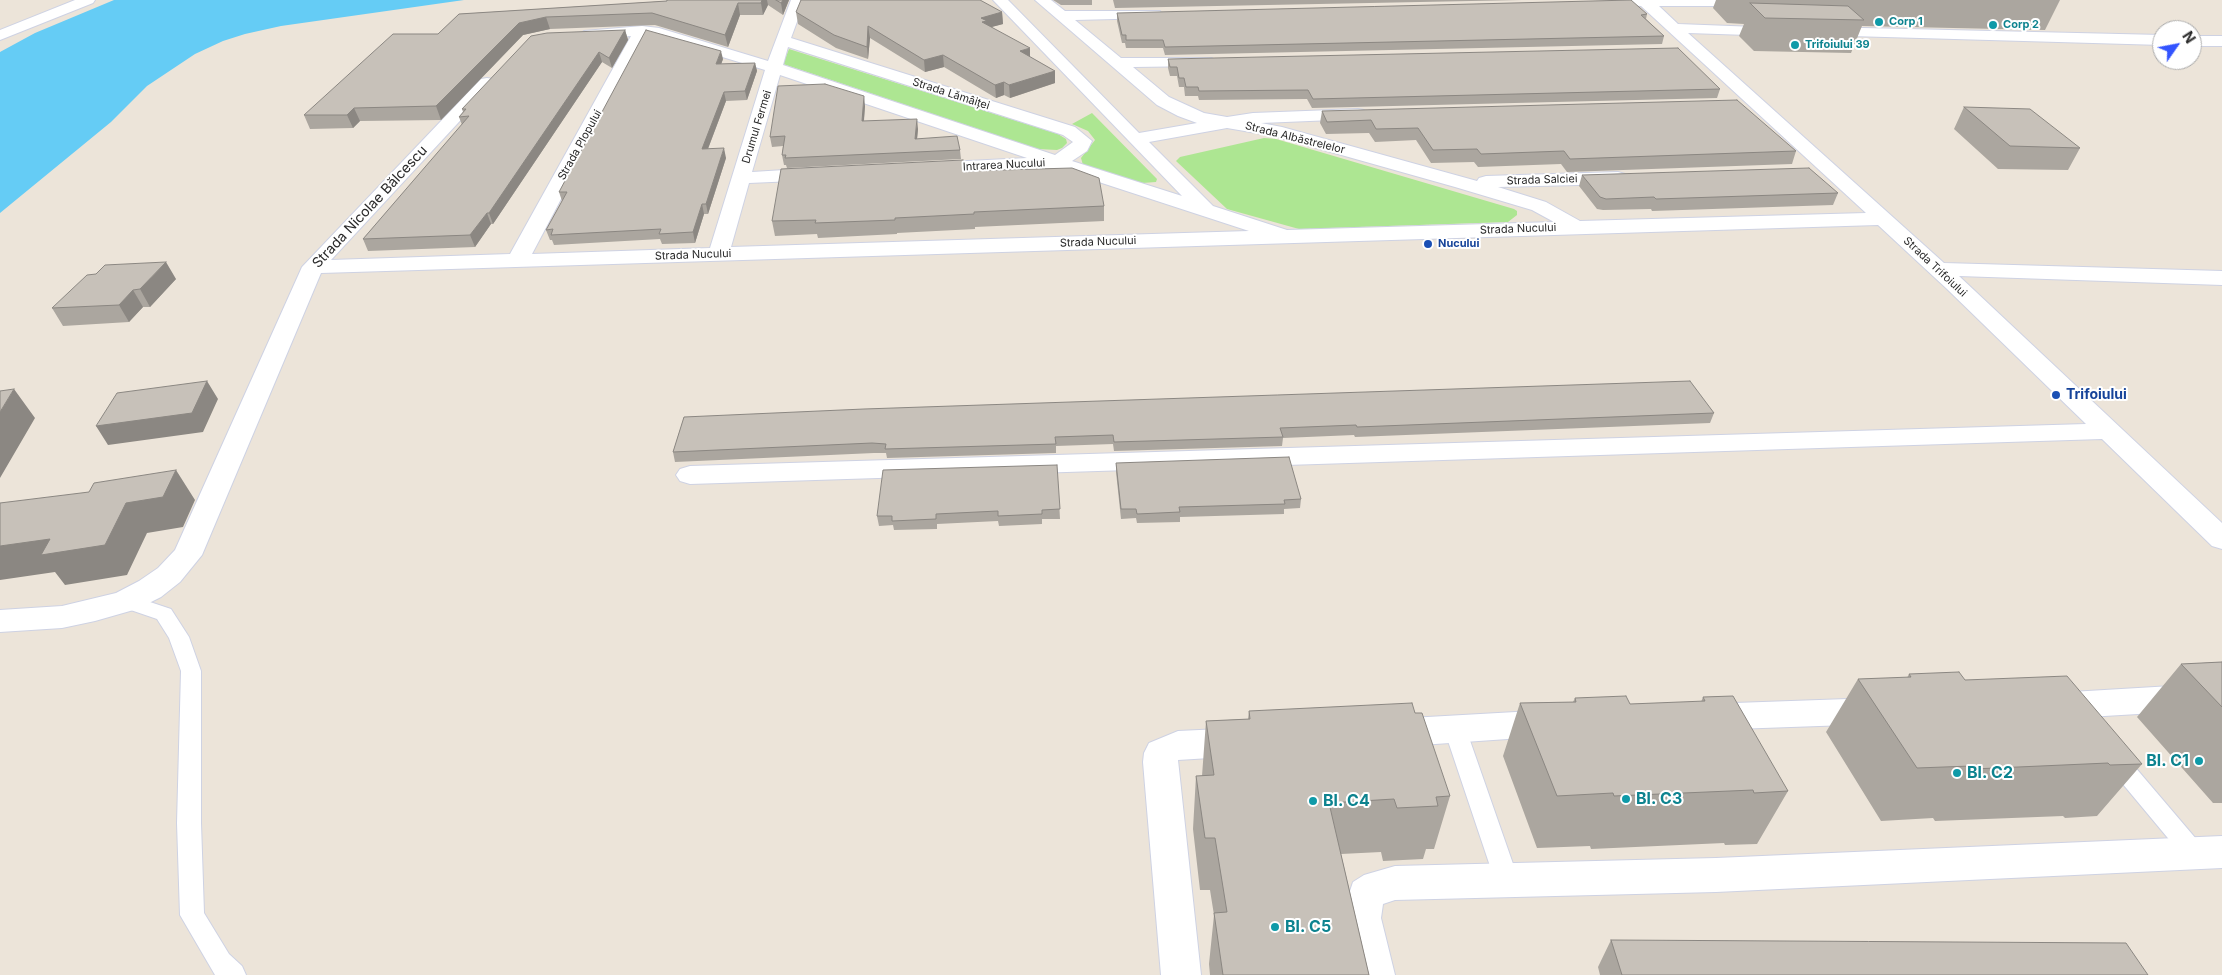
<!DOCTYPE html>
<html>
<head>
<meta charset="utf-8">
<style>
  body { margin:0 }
  #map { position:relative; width:2222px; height:975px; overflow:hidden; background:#ece4d9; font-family:Inter,sans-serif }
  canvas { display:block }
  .north { position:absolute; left:2152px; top:20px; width:50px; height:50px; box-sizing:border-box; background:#fff; border:1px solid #a9a9a9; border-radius:50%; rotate:57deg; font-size:14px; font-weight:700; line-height:20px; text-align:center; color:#292929 }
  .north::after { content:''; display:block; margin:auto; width:18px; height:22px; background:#3354ff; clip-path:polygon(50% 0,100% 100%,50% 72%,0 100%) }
</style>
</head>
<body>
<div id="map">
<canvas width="2222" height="975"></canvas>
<div class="north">N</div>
</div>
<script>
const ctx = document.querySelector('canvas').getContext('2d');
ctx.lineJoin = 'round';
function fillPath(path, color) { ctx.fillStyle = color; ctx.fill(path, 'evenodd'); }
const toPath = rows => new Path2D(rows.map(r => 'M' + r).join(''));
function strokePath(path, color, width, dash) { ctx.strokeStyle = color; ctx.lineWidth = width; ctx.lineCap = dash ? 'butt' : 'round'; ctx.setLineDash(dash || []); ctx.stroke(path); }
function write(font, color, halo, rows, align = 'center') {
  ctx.font = font + ' Inter,sans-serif'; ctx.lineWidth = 4; ctx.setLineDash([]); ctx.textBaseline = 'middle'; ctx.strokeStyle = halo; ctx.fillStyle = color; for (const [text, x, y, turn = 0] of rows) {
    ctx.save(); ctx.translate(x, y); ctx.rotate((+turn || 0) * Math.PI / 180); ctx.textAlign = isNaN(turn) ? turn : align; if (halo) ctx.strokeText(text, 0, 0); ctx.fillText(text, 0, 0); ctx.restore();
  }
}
fillPath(toPath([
  [789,49,1058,134,1066,139,1067,143,1062,148,1057,150,1038,149,783,64],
  [1092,113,1157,179,1156,182,1142,183,1083,165,1081,158,1095,140,1088,131,1072,124],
  [1264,138,1276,139,1514,209,1517,211,1517,215,1508,222,1299,229,1227,209,1176,161,1180,157]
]), '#ade692');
fillPath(toPath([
  [114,0,464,0,281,26,245,34,223,41,195,54,147,86,111,122,0,213,0,52,35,33]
]), '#65ccf5');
const service = toPath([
  [126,594,171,609,189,637,201,671,201,823,204,913,229,954,242,966,246,975,215,975,180,915,177,823,181,671,169,638,157,619,119,606,116,601,119,596,126,594],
  [1455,720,1463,723,1466,729,1519,881,1516,889,1507,892,1498,889,1495,881,1444,729,1447,723,1455,720],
  [2115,750,2123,753,2203,847,2207,854,2203,861,2195,864,2187,861,2107,765,2104,759,2107,753,2115,750]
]);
const minor = toPath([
  [75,0,95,0,93,3,0,40,0,30,75,0],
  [791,0,805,0,791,38,1075,127,1092,141,1087,151,1072,161,1182,196,993,0,1008,0,1139,133,1197,123,1178,116,1157,105,1035,0,1051,0,1065,11,1160,11,1162,14,1160,17,1155,18,1075,20,1121,58,1212,58,1214,61,1212,64,1206,66,1133,67,1169,97,1204,113,1227,117,1253,113,1358,109,1364,110,1367,114,1364,118,1358,119,1261,123,1282,127,1477,181,1479,178,1486,176,1618,172,1625,174,1628,178,1625,182,1618,184,1498,187,1546,202,1580,221,1866,213,1641,6,1630,5,1628,2,1629,0,1758,0,1759,2,1757,5,1752,6,1659,6,1678,24,1783,28,1786,31,1783,34,1778,36,1688,33,1944,263,2222,271,2222,285,1959,276,2222,523,2222,549,2212,546,2102,439,690,484,680,481,676,475,680,469,690,466,2086,424,1947,289,1878,225,321,273,202,555,180,582,161,597,137,609,95,621,62,628,0,632,0,610,62,606,116,593,139,581,158,568,175,550,302,267,481,79,487,78,493,79,495,83,331,260,510,254,631,36,589,39,584,37,581,34,584,31,642,26,659,28,768,61,791,0],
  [647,36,657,37,765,70,710,248,532,254,647,36],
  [788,47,1063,135,1073,142,1055,155,783,65,788,47],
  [780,75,1027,158,928,163,921,165,919,169,921,173,928,175,1056,168,1249,231,731,247,749,183,817,180,824,178,827,174,824,170,817,168,752,172,780,75],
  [1227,128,1274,136,1455,187,1532,210,1554,222,1287,230,1213,206,1149,142,1227,128],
  [1821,27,2162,35,2162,45,1816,35,1813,32,1816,29,1821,27],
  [2192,36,2222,36,2222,46,2192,46,2192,36],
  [2222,683,2222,709,2054,719,2042,715,2037,706,2042,697,2054,693,2222,683],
  [1876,698,1888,702,1893,711,1888,720,1876,724,1706,730,1694,726,1689,717,1694,708,1706,704,1876,698],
  [1551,710,1563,714,1568,723,1563,732,1551,736,1392,747,1380,743,1375,733,1380,723,1392,719,1551,710],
  [1242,728,1254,732,1259,742,1254,752,1242,756,1178,760,1201,975,1161,975,1143,762,1144,753,1149,743,1178,731,1242,728],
  [2222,836,2222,868,1716,892,1395,900,1383,904,1381,918,1395,975,1355,975,1341,918,1353,882,1364,875,1395,866,1716,858,2222,836]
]);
strokePath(service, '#ced2e3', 2);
strokePath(minor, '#ced2e3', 2);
fillPath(service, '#fff');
fillPath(minor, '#fff');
fillPath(toPath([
  [667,0,789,0,783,15,768,5,763,15,740,15,728,47,655,25,550,29,523,35,441,120,360,121,353,128,310,129,304,115,438,34,459,14,667,1],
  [1053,0,1092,0,1092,5,1061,5],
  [1113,0,1522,0,1115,8],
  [1716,0,1735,0,1733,7,1735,0,2060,0,2045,30,1862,26,1851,53,1754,51,1739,36,1744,24,1727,23,1713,8],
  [796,12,1002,12,1003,24,991,27,1030,57,1055,71,1055,83,1010,98,1004,95,996,98,944,67,925,72,870,38,868,59,836,48,798,24],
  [1117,13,1647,14,1646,19,1664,36,1662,44,1165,55,1163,48,1126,48,1125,43,1122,43,1117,21],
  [625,30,628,40,612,68,602,62,493,224,491,224,475,247,368,251,363,239,462,125,459,117,463,112,462,109],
  [723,59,721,64,755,63,757,71,747,100,726,101,708,149,726,158,708,214,704,214,695,243,662,244,660,239,554,245,552,240,550,240,546,230,562,201,559,192],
  [1168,59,1720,89,1717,98,1312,108,1307,99,1199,100,1198,96,1185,96,1184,87,1179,87,1177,76,1170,76,1168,68],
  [865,106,864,121,918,129,917,139,960,150,961,159,787,168,786,165,784,165,782,155,783,146,772,147,770,137],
  [1964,107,2080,148,2068,170,1998,169,1954,129],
  [1322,111,1796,151,1792,164,1567,172,1561,164,1478,167,1474,162,1431,163,1416,140,1375,142,1369,133,1326,134,1320,123],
  [965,171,1104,206,1104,221,975,227,975,229,897,233,897,234,818,238,817,234,775,236,772,221],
  [1582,175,1838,193,1833,205,1652,211,1651,209,1603,210,1597,209,1579,186],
  [96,274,176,279,150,307,143,307,129,322,63,326,52,308],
  [1714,413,1710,423,1355,437,1354,435,1283,438,1282,446,1114,451,1113,444,1056,446,1056,453,887,458,886,453,874,453,675,462,673,452,684,417],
  [1116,463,1301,499,1300,508,1284,509,1284,514,1180,517,1180,522,1137,523,1136,518,1121,519,1116,472],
  [1057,465,1060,519,1042,519,1042,524,999,526,998,521,937,524,937,529,894,530,893,525,879,526,877,516],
  [2222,662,2222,803,2213,803,2137,717,2181,664],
  [1909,674,1965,680,2142,764,2097,816,2065,818,2063,816,1935,821,1933,818,1881,821,1826,732,1858,679,1907,678],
  [1703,697,1788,791,1757,844,1725,845,1724,843,1591,849,1590,846,1537,848,1503,756,1520,703,1573,702,1575,698,1630,704,1701,702],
  [1249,711,1415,713,1450,796,1434,849,1426,849,1423,859,1383,861,1381,852,1341,854,1369,975,1210,975,1209,964,1214,915,1210,890,1200,890,1193,829,1196,776,1202,776,1206,721,1248,719],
  [1611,940,2148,975,1600,975,1598,967]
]), '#aba69f');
fillPath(toPath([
  [762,0,767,0,768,5,763,15,761,3],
  [783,0,789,0,783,15,781,3],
  [738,3,740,15,728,47,725,35],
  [1002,12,1003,24,988,28,988,33,981,18],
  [546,17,550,29,523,35,441,120,436,106,519,23],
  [868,26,870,38,868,59,867,47],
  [625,30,628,40,612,68,609,58],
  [1030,48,1030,61,1020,51],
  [721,51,723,59,718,73,716,64],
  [599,52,602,62,493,224,489,213],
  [943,55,944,67,925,72,924,60],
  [755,63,757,71,747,100,745,91],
  [1055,71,1055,83,1010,98,1009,85],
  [1004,82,1004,95,996,98,995,85],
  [724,92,726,101,704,159,702,149],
  [864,96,865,106,863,130,862,121],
  [354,108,360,121,353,128,347,115],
  [917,119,918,129,916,149,915,139],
  [724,148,726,158,708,214,706,204],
  [702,204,704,214,695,243,693,232],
  [487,213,491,224,475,247,470,235],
  [166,262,176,279,150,307,140,289],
  [133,290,143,307,129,322,119,305],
  [207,381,218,399,203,432,108,445,96,426],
  [14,389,35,418,0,478,0,412],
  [176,470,195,500,183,527,147,533,127,575,65,585,55,572,0,580,0,546]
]), '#8b8782');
const building = toPath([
  [667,0,762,0,761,3,738,3,725,35,652,13,546,17,519,23,436,106,354,108,347,115,304,115,393,34,438,34,459,14,667,1,667,0],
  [776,0,783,0,781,3,776,0],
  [801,0,980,0,1002,12,981,18,987,21,982,22,1030,48,1020,51,1055,71,1009,85,1004,82,995,85,943,55,924,60,868,26,867,47,834,35,796,12,801,0],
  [1631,0,1647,14,1641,15,1664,36,1165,47,1163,40,1126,40,1126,35,1122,35,1117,13,1631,0],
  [1750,3,1848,6,1864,20,1765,18,1750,3],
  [625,30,609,58,599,52,489,213,487,213,470,235,363,239,469,116,459,117,466,109,462,109,531,36,547,33,625,30],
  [646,30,721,51,716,64,755,63,745,91,724,92,702,149,724,148,706,204,702,204,693,232,659,234,661,229,551,235,553,229,546,230,567,192,559,192,646,30],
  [1678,48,1720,89,1313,99,1308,90,1199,91,1198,87,1186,87,1184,78,1179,78,1177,67,1170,67,1168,59,1678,48],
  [825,84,864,96,862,121,917,119,915,139,957,136,960,150,785,158,786,155,782,155,785,136,770,137,778,86,825,84],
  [1737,100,1796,151,1570,159,1564,151,1481,154,1477,149,1433,150,1418,128,1376,129,1371,120,1327,122,1322,111,1737,100],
  [1964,107,2030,109,2080,148,2010,146,1964,107],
  [963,160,965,171,1072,168,1099,178,1104,206,974,212,974,214,895,218,895,220,815,223,816,220,772,221,781,169,963,160],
  [1809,168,1838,193,1656,199,1654,197,1606,199,1600,197,1582,175,1809,168],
  [166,262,140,289,133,290,119,305,52,308,87,275,96,274,105,265,166,262],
  [207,381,192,413,96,426,117,393,207,381],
  [1690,381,1714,413,1357,427,1356,425,1280,428,1283,437,1114,442,1113,435,1055,437,1056,444,885,449,886,444,872,443,673,452,684,417,864,409,1690,381],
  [14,389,0,412,0,391,14,389],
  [1289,457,1301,499,1284,500,1285,504,1179,507,1180,512,1137,514,1136,509,1121,509,1116,463,1289,457],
  [1057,465,1060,509,1042,510,1042,514,998,516,998,511,936,514,936,519,892,521,892,516,877,516,883,470,1057,465],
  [176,470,163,497,126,503,105,545,41,555,50,539,0,546,0,503,89,492,94,483,176,470],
  [2222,662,2222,707,2181,664,2222,662],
  [1959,672,1965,680,2067,676,2142,764,2110,765,2108,763,1973,769,1971,766,1917,768,1858,679,1911,677,1909,674,1959,672],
  [1626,696,1630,704,1705,701,1703,697,1733,696,1788,791,1754,793,1753,790,1614,796,1613,793,1557,796,1520,703,1576,702,1575,698,1626,696],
  [1412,703,1415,713,1422,713,1450,796,1436,797,1438,806,1397,808,1394,799,1329,803,1369,975,1223,975,1214,913,1227,912,1215,838,1205,838,1196,776,1214,775,1206,721,1250,719,1249,711,1412,703],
  [1611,940,2126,943,2148,975,1622,975,1611,940]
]);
fillPath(building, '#c7c1b9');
strokePath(building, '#8b8782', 1);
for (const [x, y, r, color] of [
  [1879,22,5,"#0f9aa8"],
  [1993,25,5,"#0f9aa8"],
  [1795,45,5,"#0f9aa8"],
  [1428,244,5,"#1a4fb4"],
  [2056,395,5,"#1a4fb4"],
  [2199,761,5,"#0f9aa8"],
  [1957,773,5,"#0f9aa8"],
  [1626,799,5,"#0f9aa8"],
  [1313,801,5,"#0f9aa8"],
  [1275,927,5,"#0f9aa8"]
]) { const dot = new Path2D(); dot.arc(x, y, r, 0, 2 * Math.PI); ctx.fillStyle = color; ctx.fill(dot); strokePath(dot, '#fff', 2); }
write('bold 11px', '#0d838f', '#fff', [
  ["Corp 1",1889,22],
  ["Corp 2",2003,25],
  ["Trifoiului 39",1805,45]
], 'left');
write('11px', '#292929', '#fff', [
  ["Strada Lămâiței",951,94,18],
  ["Drumul Fermei",757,127,-73],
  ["Strada Albăstrelelor",1295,138,14],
  ["Strada Plopului",580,145,-61],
  ["Intrarea Nucului",1004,165,-3],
  ["Strada Salciei",1542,180,-2],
  ["Strada Nucului",1518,229,-2],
  ["Strada Nucului",1098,242,-2],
  ["Strada Nucului",693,255,-2],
  ["Strada Trifoiului",1935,267,43]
]);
write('bold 11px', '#164399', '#fff', [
  ["Nucului",1438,244]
], 'left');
write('14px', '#292929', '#fff', [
  ["Strada Nicolae Bălcescu",370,207,-47]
]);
write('bold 14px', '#164399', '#fff', [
  ["Trifoiului",2066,395]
], 'left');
write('bold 16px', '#0d838f', '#fff', [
  ["Bl. C1",2189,761,"right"],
  ["Bl. C2",1967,773],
  ["Bl. C3",1636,799],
  ["Bl. C4",1323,801],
  ["Bl. C5",1285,927]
], 'left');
</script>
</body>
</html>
